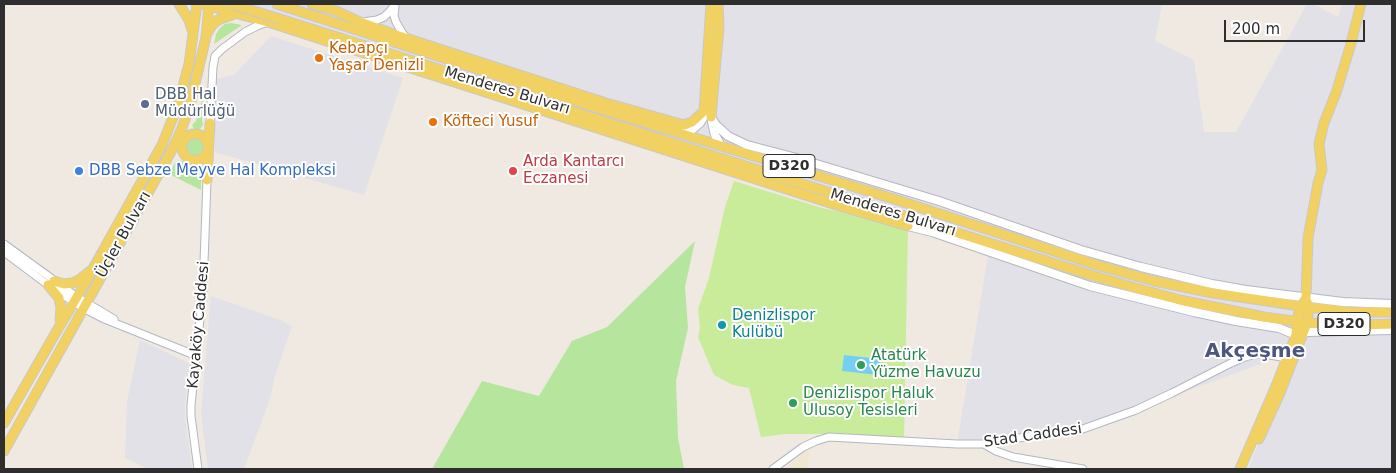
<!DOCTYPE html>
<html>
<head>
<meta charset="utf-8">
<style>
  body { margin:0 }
  #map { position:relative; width:1396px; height:473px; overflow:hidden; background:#efe9e1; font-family:"DejaVu Sans",sans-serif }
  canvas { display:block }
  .frame { position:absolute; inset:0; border:5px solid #2e2e2e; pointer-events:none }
  .scale { position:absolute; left:1224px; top:20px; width:141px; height:22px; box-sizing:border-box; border:2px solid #2e2e2e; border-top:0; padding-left:6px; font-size:15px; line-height:18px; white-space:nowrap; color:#2e2e2e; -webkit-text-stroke:4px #fff; paint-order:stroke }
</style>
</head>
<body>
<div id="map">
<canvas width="1396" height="473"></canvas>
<div class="frame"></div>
<div class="scale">200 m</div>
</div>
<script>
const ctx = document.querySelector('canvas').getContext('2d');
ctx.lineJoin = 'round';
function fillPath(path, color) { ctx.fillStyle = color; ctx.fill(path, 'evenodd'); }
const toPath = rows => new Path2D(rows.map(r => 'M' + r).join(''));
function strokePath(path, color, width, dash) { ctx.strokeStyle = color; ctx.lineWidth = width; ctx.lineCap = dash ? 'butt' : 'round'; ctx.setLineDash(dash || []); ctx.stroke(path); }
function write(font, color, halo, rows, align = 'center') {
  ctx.font = font + ' "DejaVu Sans",sans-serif'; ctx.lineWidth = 4; ctx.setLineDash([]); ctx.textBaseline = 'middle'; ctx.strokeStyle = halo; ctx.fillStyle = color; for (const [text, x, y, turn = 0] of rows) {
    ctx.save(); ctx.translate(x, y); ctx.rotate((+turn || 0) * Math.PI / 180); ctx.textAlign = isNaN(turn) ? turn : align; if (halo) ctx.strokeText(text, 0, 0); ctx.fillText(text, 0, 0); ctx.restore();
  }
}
fillPath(toPath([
  [214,4,1162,4,1155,41,1194,60,1204,132,1236,132,1307,4,1313,4,1338,17,1342,4,1392,4,1392,469,1248,469,1296,351,1080,430,957,444,990,243],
  [271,36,403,78,364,195,215,152,215,79,234,75],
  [211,296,283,321,292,326,275,376,270,399,244,469,208,469,201,414],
  [140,340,191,364,185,402,185,419,192,468,169,469,146,468,125,458,127,401]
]), '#e3e1e8');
fillPath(toPath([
  [808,451,810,453,806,469,784,469,806,452]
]), '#f0e6d1');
fillPath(toPath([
  [231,23,242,25,214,44,216,34,220,28,225,24],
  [203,98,202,119,203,125,200,129,196,130,194,129,192,125,196,121],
  '186 147a10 10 0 1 1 20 0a10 10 0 1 1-20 0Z',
  [176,161,185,161,194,166,199,171,201,176,201,190,169,174],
  [695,241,685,287,688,328,676,381,678,438,684,469,432,469,482,381,539,396,572,341,607,327]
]), '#b6e59e');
fillPath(toPath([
  [734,181,822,208,908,226,904,441,825,434,785,434,761,437,749,388,733,385,714,375,698,337,700,328,698,309,709,278,725,207]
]), '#c9ec9a');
fillPath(toPath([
  [844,355,880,359,878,375,842,371]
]), '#75cff0');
const tertiary = toPath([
  [395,6,394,16,396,22,403,34,408,39],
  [363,22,377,20,384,17,391,10,395,4],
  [210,123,213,67,215,56,222,49,245,32,257,26,268,22],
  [4,244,77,297,114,319],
  [4,252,48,285,83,308,102,318,197,356],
  [984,444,996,451,1013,457,1083,469],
  [198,469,191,416,191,405,203,290,207,180],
  [773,469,803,447,816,441,829,437,957,444,984,444,1003,440,1080,430,1136,410,1172,393,1231,363,1245,357,1256,354,1264,354,1287,358]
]);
const secondary = toPath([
  [711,117,716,125,728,136,747,145,793,157,939,201,1081,250,1141,267,1212,284,1246,290,1343,302,1392,304],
  [712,122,715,135,721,146],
  [682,133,693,129,700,123,703,118,704,111],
  [908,226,932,232,1090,286,1194,312,1236,321,1279,328,1296,335],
  [1302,336,1304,333,1307,332,1392,330]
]);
const primary = toPath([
  [179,4,189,20,192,30],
  [202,4,268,22,830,203,908,226],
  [277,4,594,107,894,199,1097,265,1154,281,1213,293,1300,306,1351,312,1392,312],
  [312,4,336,11,360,22,390,33,606,103,684,125,692,122,704,111,711,4],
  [280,19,1094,276,1139,289,1180,300,1264,317,1307,323,1360,325,1392,324],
  [208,32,212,25,218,20,234,14],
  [711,117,719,27,718,4],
  '182 147a13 13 0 1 1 26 0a13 13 0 1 1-26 0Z',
  [207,180,210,123],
  [54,281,64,284,72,283,79,280,90,271],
  [48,285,59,298,61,308,60,320],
  [4,423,55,334,84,285,162,145,178,105,189,64,197,4],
  [1259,439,1280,393,1307,323,1309,307,1307,302],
  [4,451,173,148,182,128,190,105,206,37,209,4],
  [1240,469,1276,386,1296,335,1297,321,1300,306,1306,298,1308,238,1318,183,1322,170,1319,144,1324,123,1336,93,1350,47,1361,4]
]);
strokePath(tertiary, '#b4b7c1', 9);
strokePath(secondary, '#b4b7c1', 10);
strokePath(primary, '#c9c9c9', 11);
strokePath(tertiary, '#fff', 7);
strokePath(secondary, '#fff', 8);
strokePath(primary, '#f2d163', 9);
const primaryBridge = toPath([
  [231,4,280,19]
]);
strokePath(primaryBridge, '#c9c9c9', 11, []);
strokePath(primaryBridge, '#f2d163', 9);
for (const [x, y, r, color] of [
  [319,58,5,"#e8710a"],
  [145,104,5,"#5c6f8a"],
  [433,122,5,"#e8710a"],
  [79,171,5,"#3f7fe0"],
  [513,171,5,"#e0444e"],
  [722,325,5,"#0f9aa8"],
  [861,365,5,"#2e9e5b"],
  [793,403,5,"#2e9e5b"]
]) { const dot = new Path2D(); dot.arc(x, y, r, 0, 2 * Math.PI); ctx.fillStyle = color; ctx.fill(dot); strokePath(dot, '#fff', 2); }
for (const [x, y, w] of [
  [789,166,52],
  [1344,324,52]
]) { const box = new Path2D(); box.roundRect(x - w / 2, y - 11.5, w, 23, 4); ctx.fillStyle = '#fff'; ctx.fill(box); strokePath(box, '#2e2e2e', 1); }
write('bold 14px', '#2e2e2e', null, [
  ["D320",789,166],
  ["D320",1344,324]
]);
write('15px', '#c56008', '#fff', [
  ["Kebapçı",329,49],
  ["Yaşar Denizli",329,66],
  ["Köfteci Yusuf",443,122]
], 'left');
write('15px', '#2e2e2e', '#fff', [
  ["Menderes Bulvarı",507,91,17],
  ["Menderes Bulvarı",893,213,17],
  ["Üçler Bulvarı",124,235,-61],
  ["Kayaköy Caddesi",199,325,-85],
  ["Stad Caddesi",1033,436,-8]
]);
write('15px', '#4e5e75', '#fff', [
  ["DBB Hal",155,95],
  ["Müdürlüğü",155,112]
], 'left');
write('15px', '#be3a42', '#fff', [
  ["Arda Kantarcı",523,162],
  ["Eczanesi",523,179]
], 'left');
write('15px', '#366cbe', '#fff', [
  ["DBB Sebze Meyve Hal Kompleksi",89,171]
], 'left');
write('15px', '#0d838f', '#fff', [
  ["Denizlispor",732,316],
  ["Kulübü",732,333]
], 'left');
write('15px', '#27864d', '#fff', [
  ["Atatürk",871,356],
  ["Yüzme Havuzu",871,373],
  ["Denizlispor Haluk",803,394],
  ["Ulusoy Tesisleri",803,411]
], 'left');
write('bold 20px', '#4d5680', '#fff', [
  ["Akçeşme",1255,352]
]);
</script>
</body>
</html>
